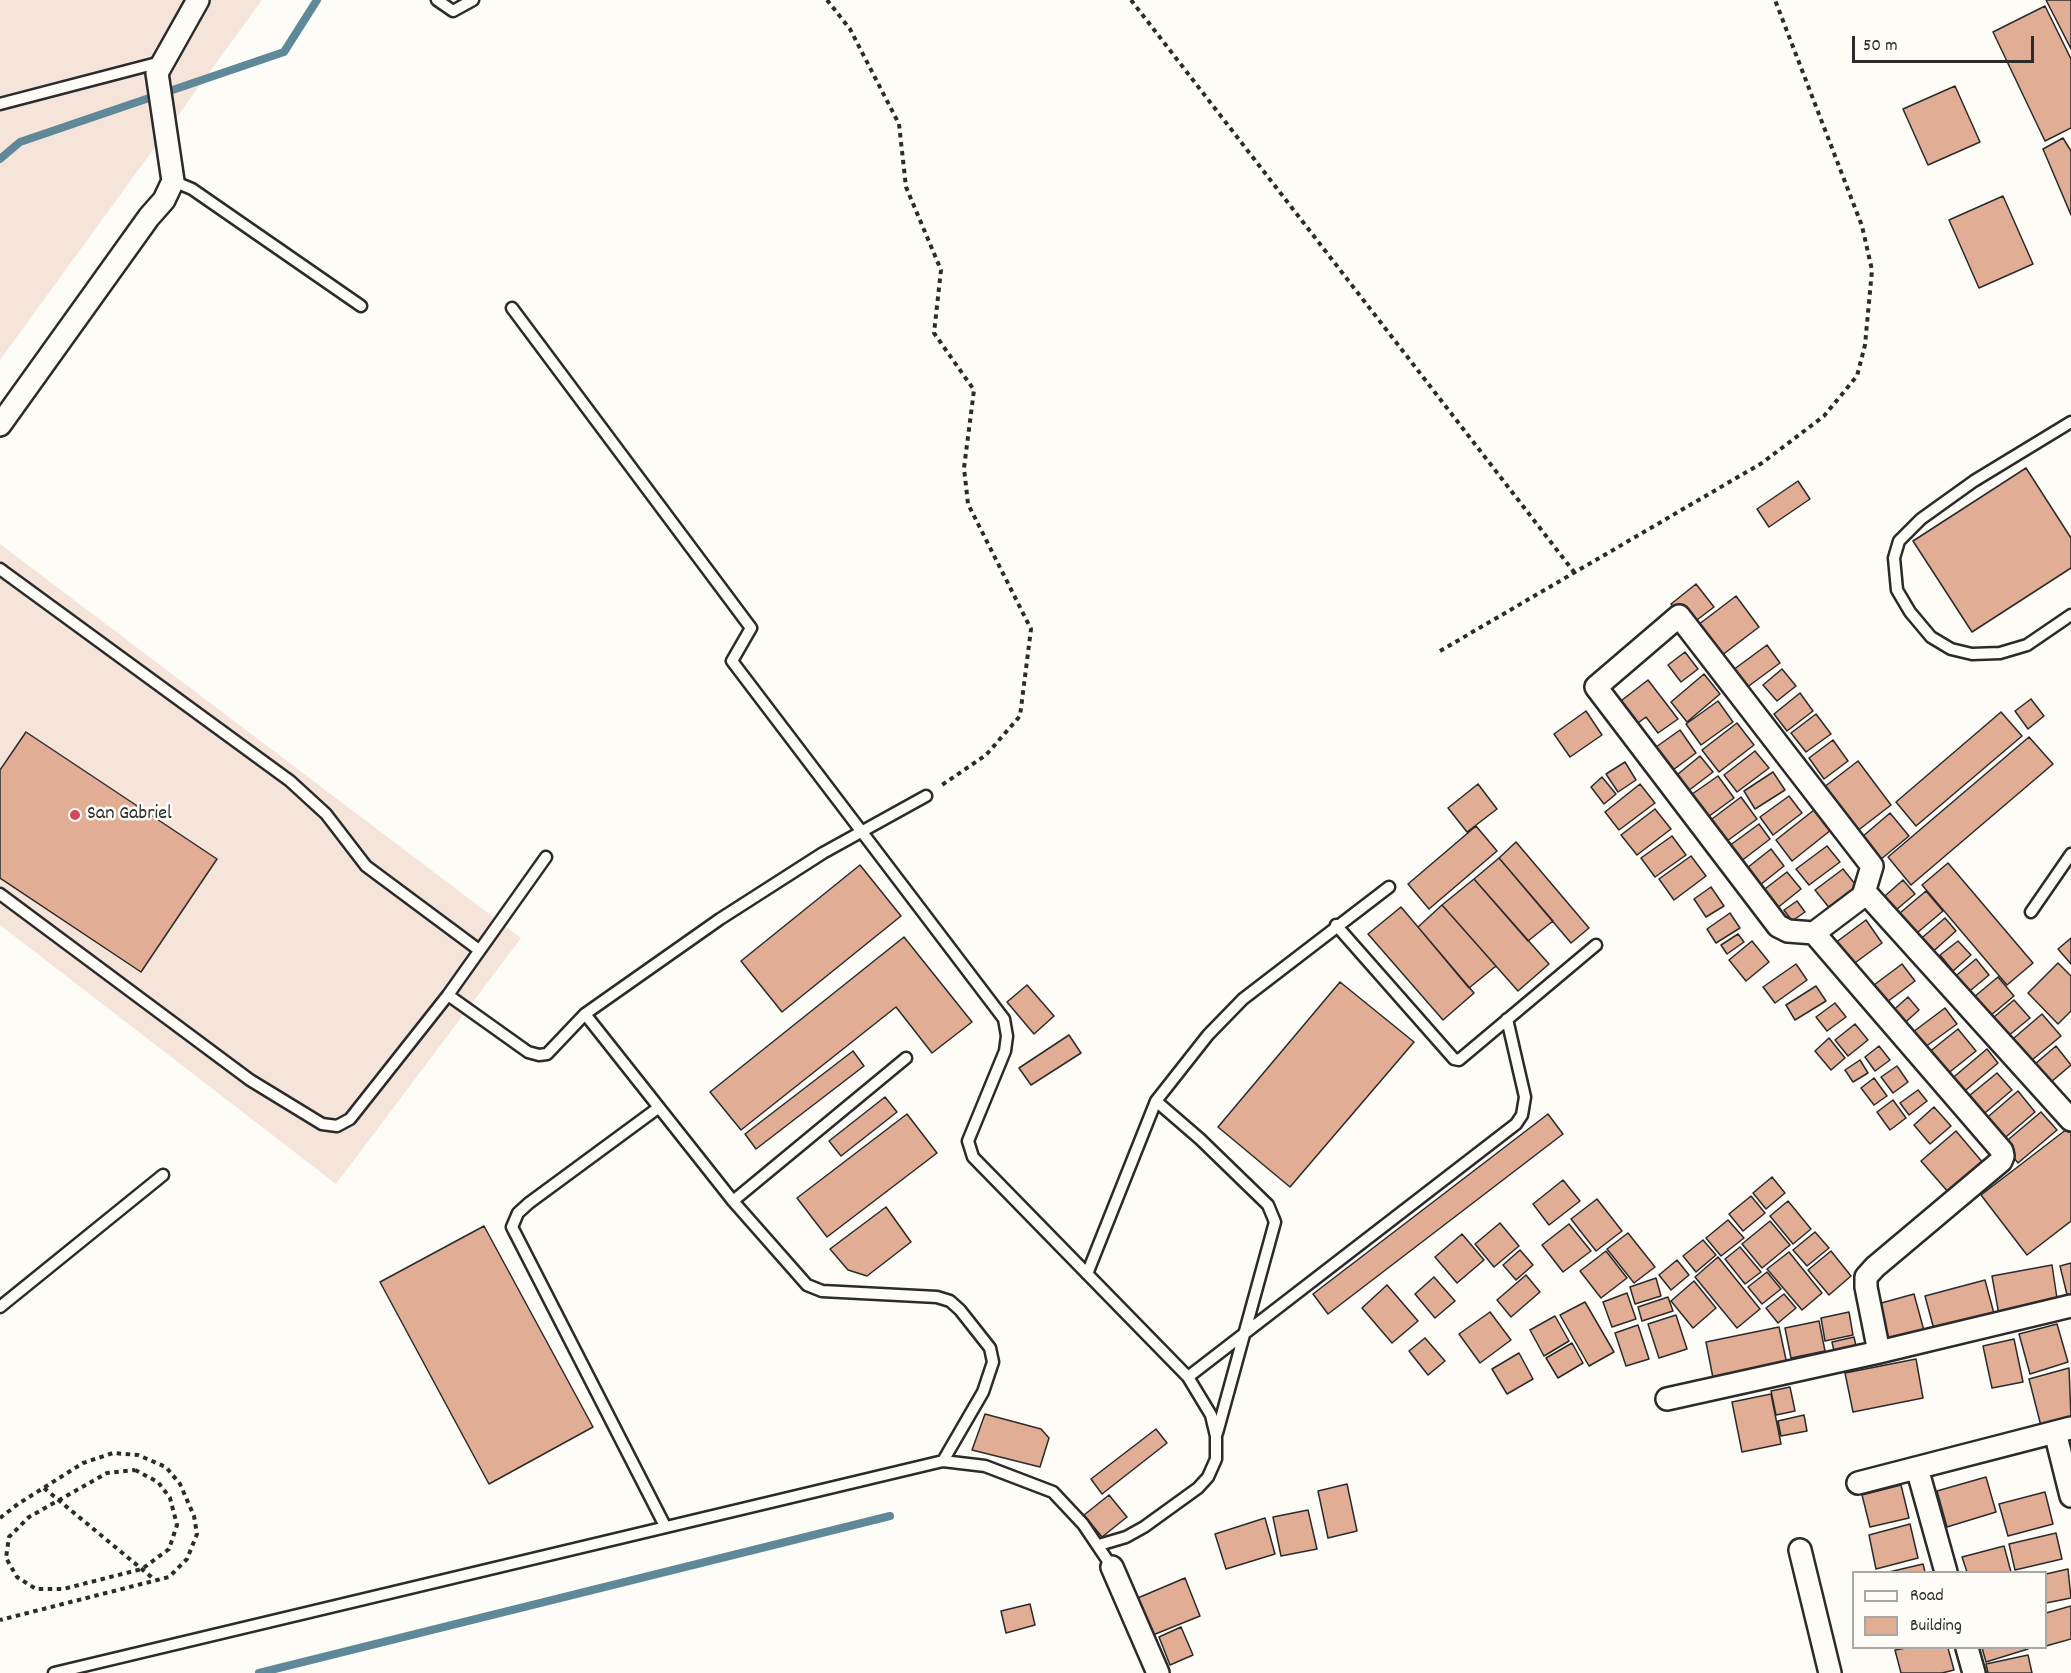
<!DOCTYPE html>
<html>
<head>
<meta charset="utf-8">
<style>
  body { margin:0 }
  #map { position:relative; width:2071px; height:1673px; overflow:hidden; background:#fdfcf7; font-family:Dekko,sans-serif }
  canvas { display:block }
  .legend { position:absolute; left:1852px; top:1571px; width:195px; height:78px; box-sizing:border-box; background:#fdfcf7; border:2px solid #a9a8a5; margin:0; padding:8px 10px; list-style:none; font-size:18px; color:#2b2b2b }
  .legend li { display:flex; align-items:center; gap:12px; height:30px }
  .legend b { width:30px; border:2px solid #a9a8a5 }
  .scale { position:absolute; left:1852px; top:36px; width:182px; height:27px; box-sizing:border-box; border:3px solid #2b2b2b; border-top:0; padding-left:8px; font-size:18px; line-height:21px; white-space:nowrap; color:#2b2b2b; -webkit-text-stroke:4px #fdfcf7; paint-order:stroke }
</style>
</head>
<body>
<div id="map">
<canvas width="2071" height="1673"></canvas>
<ul class="legend">
<li><b style="height:8px;background:#fdfcf7"></b>Road</li>
<li><b style="height:16px;background:#e1ad95"></b>Building</li>
</ul>
<div class="scale">50 m</div>
</div>
<script>
const ctx = document.querySelector('canvas').getContext('2d');
ctx.lineJoin = 'round';
function fillPath(path, color) { ctx.fillStyle = color; ctx.fill(path, 'evenodd'); }
const toPath = rows => new Path2D(rows.map(r => 'M' + r).join(''));
function strokePath(path, color, width, dash) { ctx.strokeStyle = color; ctx.lineWidth = width; ctx.lineCap = dash ? 'butt' : 'round'; ctx.setLineDash(dash || []); ctx.stroke(path); }
function write(font, color, halo, rows, align = 'center') {
  ctx.font = font + ' Dekko,sans-serif'; ctx.lineWidth = 5; ctx.setLineDash([]); ctx.textBaseline = 'middle'; ctx.strokeStyle = halo; ctx.fillStyle = color; for (const [text, x, y, turn = 0] of rows) {
    ctx.save(); ctx.translate(x, y); ctx.rotate((+turn || 0) * Math.PI / 180); ctx.textAlign = isNaN(turn) ? turn : align; if (halo) ctx.strokeText(text, 0, 0); ctx.fillText(text, 0, 0); ctx.restore();
  }
}
fillPath(toPath([
  [0,0,262,0,0,360],
  [0,544,521,938,336,1184,0,925]
]), '#f5e4da');
strokePath(toPath([
  [0,159,20,142,284,52,317,0],
  [259,1673,890,1516]
]), '#5f8999', 8);
const building = toPath([
  [2046,0,2071,0,2071,49,2046,0],
  [2045,6,2071,59,2071,128,2045,141,1993,32,2045,6],
  [1955,86,1980,142,1928,165,1903,109,1955,86],
  [2063,138,2071,151,2071,215,2043,149,2063,138],
  [2003,196,2033,264,1979,288,1949,220,2003,196],
  [2026,468,2071,538,2071,568,1972,632,1913,541,2026,468],
  [1798,481,1810,499,1769,527,1757,509,1798,481],
  [1696,584,1714,607,1689,626,1671,604,1696,584],
  [1736,596,1759,627,1717,659,1694,628,1736,596],
  [1767,645,1780,663,1746,688,1733,670,1767,645],
  [1685,652,1698,669,1681,682,1668,665,1685,652],
  [1782,669,1796,686,1777,701,1763,685,1782,669],
  [1704,674,1720,694,1687,722,1671,702,1704,674],
  [1648,680,1678,719,1658,733,1646,717,1630,729,1613,707,1648,680],
  [1800,693,1813,711,1787,731,1774,714,1800,693],
  [2031,699,2044,716,2028,729,2015,711,2031,699],
  [1718,701,1733,722,1701,745,1686,724,1718,701],
  [1586,711,1602,735,1570,757,1554,734,1586,711],
  [2001,712,2022,736,1916,826,1896,802,2001,712],
  [1816,714,1831,734,1806,752,1791,733,1816,714],
  [1737,723,1754,745,1719,772,1702,750,1737,723],
  [1680,730,1696,753,1666,775,1649,752,1680,730],
  [26,732,217,859,141,972,0,878,0,770,26,732],
  [2029,737,2053,764,1911,885,1888,857,2029,737],
  [1833,740,1848,761,1824,779,1809,758,1833,740],
  [1755,751,1769,768,1737,792,1724,775,1755,751],
  [1700,756,1713,772,1684,794,1672,779,1700,756],
  [1858,761,1891,805,1852,835,1819,791,1858,761],
  [1625,762,1636,780,1618,792,1606,774,1625,762],
  [1773,772,1785,790,1755,809,1744,791,1773,772],
  [1718,776,1734,798,1701,822,1685,799,1718,776],
  [1602,777,1616,794,1604,804,1591,787,1602,777],
  [1478,784,1497,809,1467,832,1448,808,1478,784],
  [1640,784,1655,803,1619,830,1605,812,1640,784],
  [1789,796,1802,813,1773,835,1760,817,1789,796],
  [1741,797,1757,819,1719,847,1704,825,1741,797],
  [1655,809,1671,829,1637,855,1621,835,1655,809],
  [1814,810,1831,830,1792,861,1776,840,1814,810],
  [1890,813,1909,836,1874,865,1855,843,1890,813],
  [1759,824,1770,839,1736,865,1725,849,1759,824],
  [1476,826,1497,851,1429,909,1408,884,1476,826],
  [1672,836,1686,855,1655,877,1641,858,1672,836],
  [1516,842,1589,928,1571,943,1499,858,1516,842],
  [1827,846,1840,862,1809,885,1796,869,1827,846],
  [1771,849,1784,866,1755,889,1742,872,1771,849],
  [1691,856,1706,876,1674,900,1659,879,1691,856],
  [1499,858,1553,921,1528,941,1474,879,1499,858],
  [1948,863,2033,963,2007,985,1922,885,1948,863],
  [860,865,901,916,782,1012,741,961,860,865],
  [1843,869,1859,889,1831,910,1815,890,1843,869],
  [1787,872,1801,889,1771,913,1757,895,1787,872],
  [1474,879,1549,964,1518,991,1442,905,1474,879],
  [1903,880,1915,894,1890,915,1878,902,1903,880],
  [1711,887,1724,906,1706,917,1694,899,1711,887],
  [1926,891,1943,911,1911,938,1894,918,1926,891],
  [1797,901,1805,912,1792,921,1784,910,1797,901],
  [1442,905,1496,966,1469,988,1418,927,1442,905],
  [1401,907,1474,993,1443,1020,1368,934,1401,907],
  [1730,913,1740,928,1716,943,1707,929,1730,913],
  [1945,918,1956,931,1929,955,1917,942,1945,918],
  [1866,920,1882,943,1848,968,1831,946,1866,920],
  [1738,934,1744,942,1727,954,1721,945,1738,934],
  [904,937,972,1022,932,1053,896,1007,741,1130,710,1092,904,937],
  [2071,938,2071,964,2058,949,2071,938],
  [1752,941,1769,962,1746,981,1729,960,1752,941],
  [1958,941,1971,955,1953,971,1940,955,1958,941],
  [1976,959,1989,975,1965,995,1952,979,1976,959],
  [2058,963,2071,976,2071,1011,2058,1024,2028,993,2058,963],
  [1796,964,1807,980,1775,1003,1763,987,1796,964],
  [1902,964,1915,981,1879,1008,1866,991,1902,964],
  [1998,977,2014,996,1984,1021,1968,1002,1998,977],
  [1340,982,1414,1042,1290,1187,1218,1127,1340,982],
  [1027,985,1054,1016,1034,1034,1007,1002,1027,985],
  [1816,986,1826,1001,1795,1020,1786,1005,1816,986],
  [1908,997,1919,1010,1899,1028,1888,1015,1908,997],
  [2014,1000,2030,1018,2002,1041,1987,1023,2014,1000],
  [1835,1003,1846,1017,1827,1031,1816,1017,1835,1003],
  [1945,1008,1957,1024,1921,1050,1909,1035,1945,1008],
  [2042,1014,2061,1036,2026,1065,2007,1044,2042,1014],
  [1855,1024,1868,1040,1848,1056,1835,1040,1855,1024],
  [1958,1029,1976,1051,1946,1075,1928,1053,1958,1029],
  [1069,1035,1081,1053,1031,1085,1019,1068,1069,1035],
  [1829,1038,1845,1058,1831,1070,1815,1051,1829,1038],
  [1879,1046,1890,1060,1875,1071,1865,1057,1879,1046],
  [2056,1046,2071,1065,2044,1088,2028,1070,2056,1046],
  [1987,1049,1998,1063,1960,1095,1949,1081,1987,1049],
  [853,1051,864,1066,756,1149,745,1134,853,1051],
  [1860,1060,1868,1073,1853,1082,1845,1070,1860,1060],
  [1897,1066,1908,1082,1893,1093,1881,1077,1897,1066],
  [1997,1073,2012,1090,1979,1118,1964,1100,1997,1073],
  [1874,1078,1887,1096,1874,1105,1861,1088,1874,1078],
  [1918,1090,1927,1101,1909,1115,1900,1103,1918,1090],
  [2018,1091,2035,1112,2000,1142,1982,1122,2018,1091],
  [885,1097,897,1112,841,1156,829,1141,885,1097],
  [1893,1100,1906,1118,1890,1130,1877,1112,1893,1100],
  [1934,1107,1951,1126,1930,1144,1914,1125,1934,1107],
  [2041,1112,2057,1130,2018,1163,2003,1144,2041,1112],
  [907,1114,937,1153,827,1237,797,1198,907,1114],
  [1548,1114,1563,1134,1328,1314,1313,1294,1548,1114],
  [2067,1129,2071,1133,2071,1221,2027,1255,1981,1195,2067,1129],
  [1956,1131,1984,1164,1949,1193,1921,1161,1956,1131],
  [1772,1177,1785,1193,1766,1209,1753,1193,1772,1177],
  [1563,1180,1580,1201,1549,1225,1533,1204,1563,1180],
  [1751,1196,1765,1213,1743,1231,1729,1214,1751,1196],
  [1597,1199,1622,1231,1596,1251,1571,1219,1597,1199],
  [1788,1201,1811,1229,1793,1244,1770,1216,1788,1201],
  [886,1207,911,1242,867,1276,848,1270,830,1249,886,1207],
  [1728,1220,1744,1238,1721,1256,1706,1238,1728,1220],
  [1770,1221,1790,1245,1762,1268,1742,1244,1770,1221],
  [1500,1223,1519,1246,1494,1267,1475,1244,1500,1223],
  [1569,1224,1591,1251,1563,1272,1542,1245,1569,1224],
  [484,1226,593,1427,489,1484,380,1282,484,1226],
  [1815,1232,1829,1248,1807,1266,1793,1250,1815,1232],
  [1628,1233,1655,1267,1634,1283,1607,1249,1628,1233],
  [1462,1234,1484,1260,1457,1283,1435,1257,1462,1234],
  [1703,1240,1716,1255,1696,1272,1683,1256,1703,1240],
  [1740,1247,1761,1272,1745,1284,1725,1259,1740,1247],
  [1520,1250,1533,1265,1516,1280,1503,1265,1520,1250],
  [1606,1251,1627,1278,1601,1298,1580,1271,1606,1251],
  [1831,1251,1851,1276,1829,1295,1808,1270,1831,1251],
  [1789,1252,1822,1293,1802,1310,1767,1269,1789,1252],
  [1718,1257,1760,1309,1737,1328,1695,1277,1718,1257],
  [1677,1260,1689,1275,1671,1290,1659,1275,1677,1260],
  [2071,1263,2071,1302,2069,1303,2060,1266,2071,1263],
  [2052,1265,2058,1305,1999,1315,1992,1276,2052,1265],
  [1767,1272,1781,1289,1762,1304,1748,1287,1767,1272],
  [1526,1275,1540,1292,1511,1317,1497,1300,1526,1275],
  [1434,1277,1455,1301,1435,1318,1415,1294,1434,1277],
  [1656,1278,1661,1296,1635,1304,1630,1287,1656,1278],
  [1985,1280,1996,1321,1936,1337,1925,1296,1985,1280],
  [1694,1281,1716,1308,1693,1328,1671,1301,1694,1281],
  [1387,1285,1418,1321,1392,1343,1362,1308,1387,1285],
  [1627,1293,1636,1319,1612,1327,1603,1302,1627,1293],
  [1784,1294,1796,1308,1778,1323,1766,1308,1784,1294],
  [1914,1294,1926,1338,1886,1349,1874,1305,1914,1294],
  [1668,1297,1673,1311,1642,1321,1638,1307,1668,1297],
  [1585,1302,1614,1352,1589,1366,1560,1315,1585,1302],
  [1490,1312,1511,1340,1480,1363,1459,1334,1490,1312],
  [1849,1312,1853,1335,1825,1341,1821,1318,1849,1312],
  [1676,1315,1687,1349,1659,1358,1648,1324,1676,1315],
  [1555,1316,1569,1341,1544,1356,1530,1330,1555,1316],
  [1819,1321,1825,1351,1791,1358,1785,1328,1819,1321],
  [2057,1324,2068,1362,2030,1374,2019,1334,2057,1324],
  [1638,1325,1649,1359,1626,1366,1615,1333,1638,1325],
  [1779,1327,1788,1369,1714,1383,1706,1342,1779,1327],
  [1854,1337,1858,1355,1836,1360,1832,1342,1854,1337],
  [1425,1338,1445,1361,1428,1375,1409,1351,1425,1338],
  [2014,1339,2023,1382,1992,1388,1983,1346,2014,1339],
  [1572,1343,1583,1363,1558,1378,1546,1358,1572,1343],
  [1519,1353,1533,1379,1507,1394,1492,1369,1519,1353],
  [1916,1359,1923,1398,1853,1412,1845,1373,1916,1359],
  [2069,1368,2071,1418,2041,1426,2029,1379,2069,1368],
  [1790,1387,1795,1411,1776,1415,1771,1391,1790,1387],
  [1771,1394,1781,1444,1742,1452,1732,1402,1771,1394],
  [985,1414,1041,1429,1049,1438,1040,1467,972,1450,985,1414],
  [1804,1415,1807,1431,1781,1436,1778,1421,1804,1415],
  [1156,1429,1167,1443,1102,1494,1091,1479,1156,1429],
  [1986,1477,1996,1512,1947,1527,1937,1491,1986,1477],
  [1347,1484,1357,1531,1328,1538,1318,1491,1347,1484],
  [1901,1485,1909,1518,1870,1527,1862,1495,1901,1485],
  [2045,1492,2053,1524,2008,1536,1999,1504,2045,1492],
  [1109,1495,1127,1517,1102,1537,1084,1515,1109,1495],
  [1308,1510,1317,1549,1281,1556,1273,1517,1308,1510],
  [1265,1518,1275,1554,1226,1569,1215,1534,1265,1518],
  [1910,1524,1918,1558,1876,1569,1869,1535,1910,1524],
  [2056,1533,2062,1559,2015,1570,2009,1544,2056,1533],
  [2004,1546,2011,1572,1967,1572,1962,1557,2004,1546],
  [1923,1564,1925,1572,1889,1572,1923,1564],
  [2068,1569,2071,1598,2046,1603,2046,1574,2068,1569],
  [1185,1578,1200,1616,1148,1637,1133,1600,1185,1578],
  [1030,1604,1035,1625,1006,1633,1001,1611,1030,1604],
  [2071,1606,2071,1639,2046,1646,2046,1613,2071,1606],
  [1181,1627,1193,1655,1170,1665,1159,1637,1181,1627],
  [1906,1648,1948,1648,1954,1670,1942,1673,1901,1673,1895,1650,1906,1648],
  [1982,1648,2027,1648,2028,1649,1986,1662,1982,1648],
  [2028,1655,2032,1673,1988,1673,1986,1664,2028,1655]
]);
fillPath(building, '#e1ad95');
strokePath(building, '#2b2b2b', 1.5);
const lane = toPath([
  [437,0,453,11,473,0],
  [0,104,161,62],
  [173,181,192,189,361,306],
  [512,308,751,628,732,661,1004,1019,1007,1036,1005,1051,968,1141,973,1157,1188,1377,1211,1415,1216,1436,1216,1459,1208,1477,1198,1488,1144,1527,1126,1537,1099,1545],
  [2071,422,1974,481,1921,519,1899,541,1894,558,1897,590,1910,612,1931,637,1951,649,1972,654,2000,653,2027,645,2071,615],
  [0,569,290,781,326,814,366,866,479,950],
  [0,894,250,1080,322,1124,337,1126,350,1119,448,995,546,857],
  [2031,912,2071,854],
  [1336,925,1454,1059,1459,1060,1596,945],
  [448,995,528,1052,539,1055,547,1054,585,1014,720,919,823,853,926,796],
  [585,1014,733,1201,807,1285,822,1291,937,1297,950,1301,960,1310,990,1348,993,1362,983,1392,943,1461],
  [1156,1101,1200,1139,1268,1205,1275,1222,1217,1433],
  [658,1108,529,1203,518,1213,512,1227,665,1526],
  [733,1201,906,1058],
  [1087,1274,1156,1101,1208,1035,1243,999,1389,887],
  [0,1307,163,1175],
  [1188,1377,1516,1124,1522,1115,1525,1097,1507,1019],
  [54,1673,943,1461,985,1466,1053,1492,1083,1524,1112,1567]
]);
const street = toPath([
  [0,425,149,217,164,200,173,181,157,73,198,0],
  [1679,616,1872,866,1863,896,1814,933,1788,931,1778,926,1596,687,1679,616],
  [1866,893,2071,1120],
  [1814,933,2002,1151,2003,1156,2001,1161,1875,1267,1866,1277,1866,1287,1879,1352],
  [1667,1399,1879,1352,2071,1306],
  [2055,1432,2071,1496],
  [1917,1468,1946,1572],
  [1858,1483,2071,1428],
  [1800,1550,1830,1673],
  [1112,1567,1158,1673],
  [1967,1648,1974,1673]
]);
strokePath(lane, '#2b2b2b', 15);
strokePath(street, '#2b2b2b', 26);
strokePath(toPath([
  [827,0,850,29,899,124,906,187,941,270,934,333,974,390,964,468,968,504,1031,629,1020,716,986,755,939,787],
  [1131,0,1574,572],
  [1440,651,1762,463,1824,416,1857,376,1865,345,1872,270,1862,226,1775,0],
  [135,1470,158,1482,170,1498,177,1525,169,1549,142,1569,63,1589,36,1589,17,1577,6,1558,9,1537,29,1517,107,1473,135,1470],
  [44,1488,155,1580],
  [0,1518,18,1504,83,1463,113,1453,138,1455,166,1467,180,1484,194,1516,197,1534,187,1559,169,1577,0,1620]
]), '#2b2b2b', 4, [4.5, 4.5]);
strokePath(lane, '#fdfcf7', 10);
strokePath(street, '#fdfcf7', 21);
for (const [x, y, r, color] of [
  [75,815,6,"#d1495b"]
]) { const dot = new Path2D(); dot.arc(x, y, r, 0, 2 * Math.PI); ctx.fillStyle = color; ctx.fill(dot); strokePath(dot, '#fdfcf7', 2); }
write('20px', '#2b2b2b', '#fdfcf7', [
  ["San Gabriel",87,815]
], 'left');
</script>
</body>
</html>
